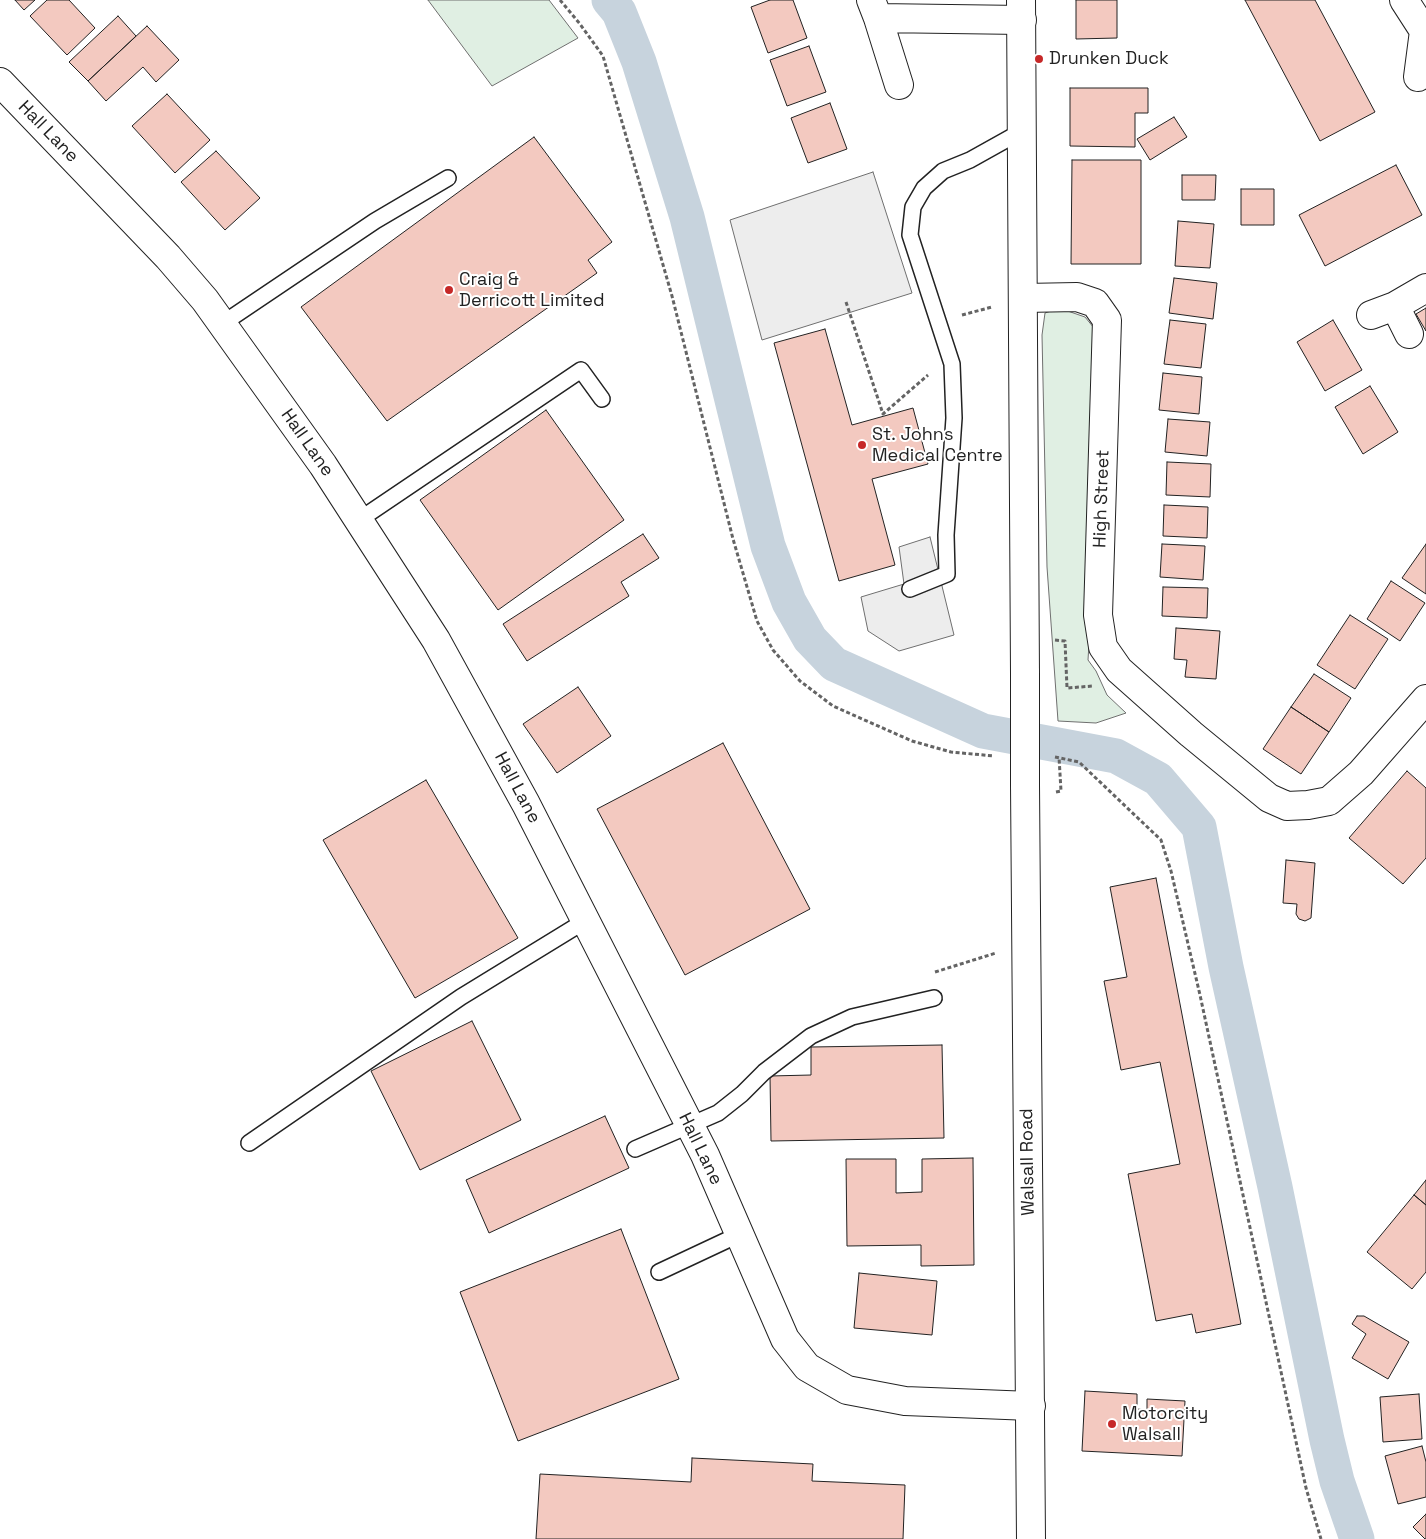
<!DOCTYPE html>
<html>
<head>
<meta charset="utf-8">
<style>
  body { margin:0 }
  canvas { display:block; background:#fff }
</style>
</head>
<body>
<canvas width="1426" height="1539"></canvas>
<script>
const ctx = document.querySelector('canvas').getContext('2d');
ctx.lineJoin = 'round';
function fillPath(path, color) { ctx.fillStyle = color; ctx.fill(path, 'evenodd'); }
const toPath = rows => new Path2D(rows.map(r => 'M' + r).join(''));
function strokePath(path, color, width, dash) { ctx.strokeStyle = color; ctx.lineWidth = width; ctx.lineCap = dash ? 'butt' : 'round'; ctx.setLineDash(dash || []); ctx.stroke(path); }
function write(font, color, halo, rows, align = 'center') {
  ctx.font = font + ' "Space Grotesk",sans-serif'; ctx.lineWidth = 4; ctx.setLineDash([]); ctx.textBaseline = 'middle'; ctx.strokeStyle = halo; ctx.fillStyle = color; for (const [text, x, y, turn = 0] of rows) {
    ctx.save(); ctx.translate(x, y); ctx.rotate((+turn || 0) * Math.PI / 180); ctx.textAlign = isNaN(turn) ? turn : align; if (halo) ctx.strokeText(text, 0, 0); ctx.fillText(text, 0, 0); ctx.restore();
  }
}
const green = toPath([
  [428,0,549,0,578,38,492,86,428,0],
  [1059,308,1085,317,1094,328,1092,593,1088,660,1096,671,1107,695,1126,713,1096,723,1058,721,1047,567,1042,335,1045,313,1059,308]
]);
fillPath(green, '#e0efe3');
strokePath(green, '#6f6f6f', 1);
const parking = toPath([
  [873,172,912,293,762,340,730,220,873,172],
  [930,537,954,635,899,651,868,631,861,597,904,584,899,547,930,537]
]);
fillPath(parking, '#ededed');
strokePath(parking, '#6f6f6f', 1);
strokePath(toPath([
  [609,0,619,12,639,62,687,217,768,546,789,602,810,639,834,664,983,731,1116,756,1158,779,1199,827,1226,967,1275,1187,1327,1440,1337,1481,1357,1539]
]), '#c7d3dd', 35);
const building = toPath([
  [15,0,35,0,24,10,15,0],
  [47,0,69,0,95,28,67,55,30,16,47,0],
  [770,0,793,0,807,38,768,53,751,7,770,0],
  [1076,0,1117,0,1117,38,1076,39,1076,0],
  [1245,0,1315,0,1375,112,1320,141,1245,0],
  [118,16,136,36,88,81,69,62,118,16],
  [147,26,179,60,156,82,143,67,106,101,88,81,147,26],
  [809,46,826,92,787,106,770,60,809,46],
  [1070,88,1148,88,1148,113,1135,113,1135,147,1070,146,1070,88],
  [167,94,210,140,175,173,132,126,167,94],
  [830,103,847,149,808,163,791,118,830,103],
  [1174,117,1187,137,1150,160,1137,139,1174,117],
  [534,137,612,242,588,260,597,273,387,421,301,307,534,137],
  [216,151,260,198,225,230,181,182,216,151],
  [1072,160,1141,160,1141,264,1071,264,1072,160],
  [1396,165,1422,215,1325,266,1299,215,1396,165],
  [1182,175,1216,175,1215,200,1182,200,1182,175],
  [1241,189,1274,189,1274,225,1241,225,1241,189],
  [1178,221,1214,224,1210,268,1175,266,1178,221],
  [1174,278,1217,283,1213,319,1169,313,1174,278],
  [1426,308,1426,331,1416,314,1426,308],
  [1170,320,1206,324,1201,368,1164,364,1170,320],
  [1333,320,1362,370,1325,391,1297,342,1333,320],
  [825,329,852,425,913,408,928,464,872,479,895,565,839,581,774,343,825,329],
  [1163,373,1202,377,1199,414,1159,410,1163,373],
  [1370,386,1398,432,1363,454,1335,407,1370,386],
  [546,410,624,520,498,610,420,500,546,410],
  [1168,419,1210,422,1207,456,1165,452,1168,419],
  [1167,462,1211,464,1210,497,1166,495,1167,462],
  [1164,505,1208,507,1207,538,1163,536,1164,505],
  [643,534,659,558,621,582,629,596,527,661,503,624,643,534],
  [1162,544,1205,546,1203,580,1160,577,1162,544],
  [1426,544,1426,594,1402,578,1426,544],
  [1391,581,1425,603,1400,641,1367,619,1391,581],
  [1163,587,1208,588,1207,618,1162,616,1163,587],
  [1350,615,1388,639,1355,689,1317,665,1350,615],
  [1176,628,1220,631,1216,679,1185,677,1187,660,1174,659,1176,628],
  [1314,674,1351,698,1329,732,1291,707,1314,674],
  [578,687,611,736,557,773,523,724,578,687],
  [1291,707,1329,732,1301,774,1263,749,1291,707],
  [723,743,810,909,685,975,597,809,723,743],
  [1407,771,1426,788,1426,858,1403,884,1349,838,1407,771],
  [426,780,518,938,415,998,323,840,426,780],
  [1286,860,1315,863,1311,918,1305,921,1299,919,1296,914,1297,904,1283,903,1286,860],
  [1156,878,1241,1324,1196,1333,1192,1314,1156,1321,1128,1174,1180,1164,1160,1062,1121,1070,1104,981,1127,977,1110,887,1156,878],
  [472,1021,521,1120,420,1170,371,1071,472,1021],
  [942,1045,944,1138,771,1141,770,1076,811,1075,811,1047,942,1045],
  [605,1116,629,1168,489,1233,466,1180,605,1116],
  [973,1158,974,1265,921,1266,921,1245,847,1246,846,1159,896,1159,896,1193,922,1192,922,1159,973,1158],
  [1426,1180,1426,1205,1414,1195,1426,1180],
  [1414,1195,1426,1205,1426,1272,1412,1289,1367,1252,1414,1195],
  [621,1229,679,1379,518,1441,460,1292,621,1229],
  [859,1273,937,1281,932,1335,854,1328,859,1273],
  [1357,1316,1364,1316,1409,1342,1388,1379,1352,1358,1366,1334,1352,1324,1357,1316],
  [1085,1391,1137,1394,1137,1409,1147,1410,1147,1399,1185,1401,1182,1456,1082,1451,1085,1391],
  [1419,1394,1422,1439,1383,1442,1380,1397,1419,1394],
  [1422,1446,1426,1462,1426,1497,1398,1504,1385,1456,1422,1446],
  [692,1458,813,1464,812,1481,905,1485,903,1539,536,1539,540,1474,691,1482,692,1458],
  [1426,1514,1426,1539,1425,1539,1413,1527,1426,1514]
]);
fillPath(building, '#f3c9c0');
strokePath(building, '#222', 1);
const service = toPath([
  [222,324,375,221,448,178],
  [359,520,581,370,602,399],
  [910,589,947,574,946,535,954,418,952,364,910,235,913,207,924,188,943,171,970,160,1022,131],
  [249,1143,461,997,585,921],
  [635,1149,718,1113,742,1094,764,1072,811,1036,852,1017,934,998],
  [659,1272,740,1234]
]);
const minor = toPath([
  [871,0,878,18,1022,20],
  [1404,0,1424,31,1418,77],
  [878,18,899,85],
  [0,82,168,257,205,300,323,465,436,640,526,804,705,1155,785,1339,807,1367,847,1390,905,1401,1031,1406],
  [1024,298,1077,297,1095,303,1107,320,1098,615,1103,647,1119,670,1191,734,1269,798,1287,806,1308,805,1329,801,1361,773,1426,699],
  [1395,306,1409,334],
  [1371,315,1395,306,1426,288]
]);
const trunk = toPath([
  [1021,0,1025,673],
  [1025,785,1031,1539]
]);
strokePath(service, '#222', 18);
strokePath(minor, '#222', 30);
strokePath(trunk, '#222', 30);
strokePath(toPath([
  [560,0,580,24,603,56,672,296,733,539,757,621,773,650,800,681,833,706,912,741,951,752,994,756],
  [846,302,883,414,928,375],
  [962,315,992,307],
  [1055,640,1065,641,1067,688,1093,686],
  [1055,757,1079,762,1161,840,1171,871,1200,995,1306,1488,1321,1539],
  [1056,792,1061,791,1059,757],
  [935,972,996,953]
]), '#646464', 3, [4, 2.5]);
strokePath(service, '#fff', 15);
strokePath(minor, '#fff', 28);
strokePath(trunk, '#fff', 28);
const trunkBridge = toPath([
  [1025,785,1025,673]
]);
strokePath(trunkBridge, '#222', 30, []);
strokePath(trunkBridge, '#fff', 28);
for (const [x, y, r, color] of [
  [1039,59,5,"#c62828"],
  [449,290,5,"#c62828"],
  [862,445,5,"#c62828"],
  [1112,1424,5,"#c62828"]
]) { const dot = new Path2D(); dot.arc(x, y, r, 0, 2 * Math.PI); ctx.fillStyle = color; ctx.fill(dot); strokePath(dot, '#fff', 2); }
write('18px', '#222', '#fff', [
  ["Drunken Duck",1049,59],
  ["Craig &",459,280],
  ["Derricott Limited",459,301],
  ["St. Johns",872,435],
  ["Medical Centre",872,456],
  ["Motorcity",1122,1414],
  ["Walsall",1122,1435]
], 'left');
write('18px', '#222', '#fff', [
  ["Hall Lane",48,132,46],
  ["Hall Lane",307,443,55],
  ["High Street",1102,499,-88],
  ["Hall Lane",517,788,62],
  ["Hall Lane",700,1149,64],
  ["Walsall Road",1028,1162,-91]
]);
</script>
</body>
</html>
